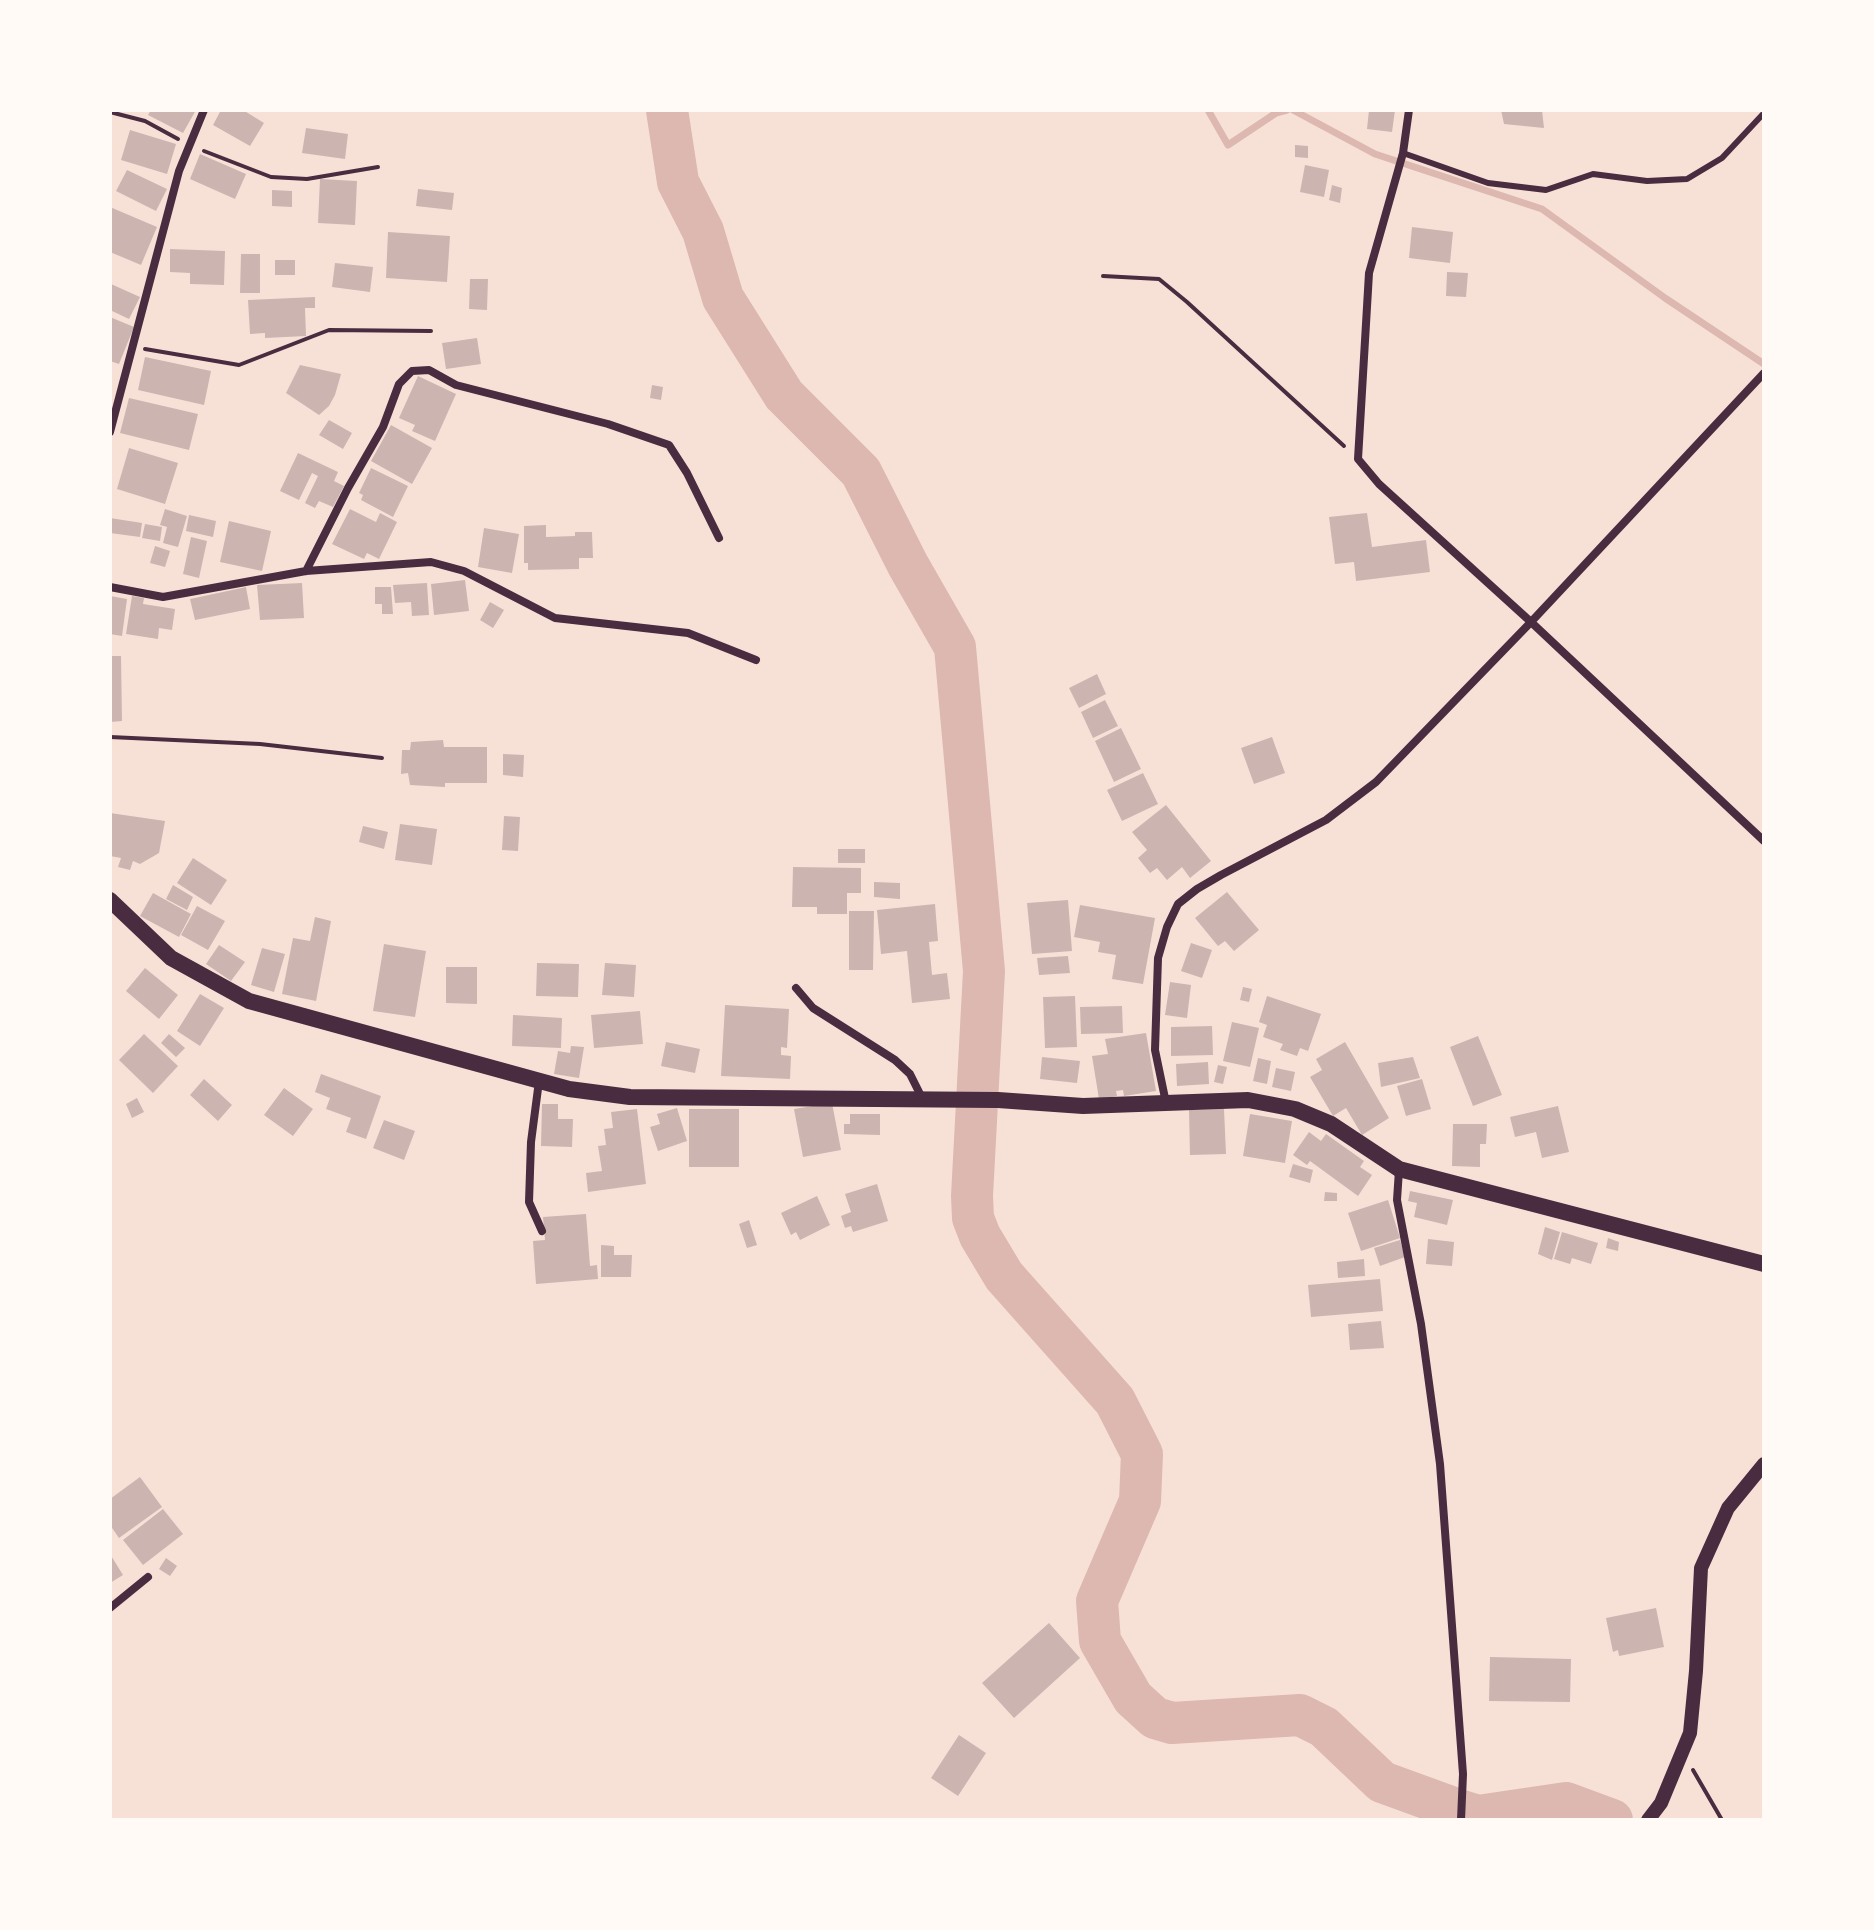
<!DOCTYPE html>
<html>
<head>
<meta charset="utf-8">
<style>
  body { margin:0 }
  #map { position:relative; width:1874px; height:1930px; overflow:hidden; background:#f7e1d7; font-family:Barlow,sans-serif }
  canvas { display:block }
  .frame { position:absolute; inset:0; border:112px solid #fffaf5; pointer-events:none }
</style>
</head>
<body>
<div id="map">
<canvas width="1874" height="1930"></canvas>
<div class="frame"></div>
</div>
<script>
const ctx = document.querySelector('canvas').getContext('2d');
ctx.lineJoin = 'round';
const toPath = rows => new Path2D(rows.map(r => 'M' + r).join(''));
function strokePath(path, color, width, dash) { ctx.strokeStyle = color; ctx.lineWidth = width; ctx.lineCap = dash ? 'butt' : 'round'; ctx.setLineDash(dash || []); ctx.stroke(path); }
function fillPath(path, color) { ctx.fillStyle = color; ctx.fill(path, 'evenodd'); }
strokePath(toPath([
  [1208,110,1228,145,1276,113,1287,110],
  [1293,110,1375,154,1542,209,1665,298,1764,364]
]), '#dcb8b0', 7);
strokePath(toPath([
  [667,110,678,182,703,231,723,298,784,395,861,472,908,565,955,647,984,971,972,1196,973,1218,980,1236,1004,1276,1115,1401,1142,1454,1140,1501,1097,1601,1100,1641,1133,1698,1155,1718,1172,1723,1300,1715,1324,1727,1382,1782,1459,1810,1478,1816,1566,1803,1612,1820]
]), '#dcb8b0', 42);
fillPath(toPath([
  [151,110,196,110,183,133,148,115],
  [221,110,243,110,264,123,250,146,213,125],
  [1369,110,1395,110,1392,132,1367,129],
  [1501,110,1542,110,1544,128,1504,124],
  [306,128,348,134,345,159,302,153],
  [130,130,176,144,167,174,121,160],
  [1295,145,1308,146,1308,158,1295,157],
  [200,154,246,174,235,199,190,179],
  [1305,165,1329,170,1324,197,1300,192],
  [127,170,167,189,156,211,116,191],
  [320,179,357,181,355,225,318,223],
  [1332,185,1342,188,1340,203,1329,200],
  [418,189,454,193,452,210,416,206],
  [272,190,292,191,292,207,272,206],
  [110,207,157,227,141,265,110,252],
  [1412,227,1453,232,1450,263,1409,258],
  [388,232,450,236,447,282,386,278],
  [170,249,225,251,224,285,190,284,190,273,170,272],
  [241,254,260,254,260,293,240,293],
  [275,260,295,260,295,275,275,275],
  [335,263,373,267,370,292,332,287],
  [1447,272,1468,273,1466,297,1446,296],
  [470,279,488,279,487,310,469,309],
  [111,284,140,297,129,319,110,310],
  [315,297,315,308,305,308,306,336,265,338,265,333,250,334,248,300],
  [110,317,134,327,119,364,110,361],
  [477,338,481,364,446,369,442,343],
  [145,357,211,371,204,405,138,390],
  [300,365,341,374,335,395,329,406,319,415,286,393],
  [418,376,456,394,435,441,412,431,415,425,399,418],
  [652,385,663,387,661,400,650,398],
  [129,398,198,414,189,450,120,433],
  [329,420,352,433,343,449,319,435],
  [391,425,432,448,412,484,371,461],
  [129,448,178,463,165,504,117,489],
  [298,453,338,472,334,481,344,486,333,507,319,501,315,508,305,503,318,476,312,473,299,500,280,491],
  [371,468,408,486,393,517,361,500,363,495,359,493],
  [165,509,187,516,178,547,163,543,167,527,160,525],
  [350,509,376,522,380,513,397,522,379,559,367,553,364,559,332,544],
  [1367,513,1372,547,1426,540,1430,572,1356,581,1354,562,1335,564,1329,517],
  [189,515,216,521,213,537,186,531],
  [110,518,142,523,140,537,110,533],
  [229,521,271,531,262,571,220,562],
  [145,524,162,527,160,541,142,538],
  [546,525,546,537,575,536,575,532,592,532,593,558,579,558,579,569,528,570,528,563,524,563,524,526],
  [484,528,519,534,512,573,478,567],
  [191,537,207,541,199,578,183,574],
  [155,546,170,551,165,567,150,563],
  [465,580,469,611,434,615,431,584],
  [302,583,304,618,260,620,257,585],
  [427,583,429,615,412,616,411,602,395,603,393,585],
  [246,587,250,609,195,620,190,599],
  [375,587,391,587,393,614,382,614,382,604,375,604],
  [110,596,127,599,122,636,110,634],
  [132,596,144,598,143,604,175,609,172,630,159,628,158,639,126,634],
  [490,602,504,610,493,628,480,620],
  [110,656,121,656,122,721,110,722],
  [1097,674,1106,694,1079,708,1069,688],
  [1105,700,1118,726,1093,738,1081,712],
  [1121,728,1141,769,1114,782,1095,741],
  [1272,737,1285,773,1254,784,1241,748],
  [443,740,444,747,487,747,487,783,445,783,445,787,410,785,408,773,401,774,402,750,410,750,411,742],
  [503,754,524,755,523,777,503,775],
  [1143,773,1158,804,1122,821,1107,790],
  [1166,805,1211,861,1190,878,1182,867,1167,880,1157,868,1150,873,1138,858,1147,850,1132,832],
  [110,813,165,821,159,853,140,864,133,861,130,870,118,867,121,858,110,856],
  [504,816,520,817,518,851,502,850],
  [400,824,437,829,432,865,395,860],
  [363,826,388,832,384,849,359,842],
  [838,849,865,849,865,863,838,863],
  [193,858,227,880,211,905,177,883],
  [793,867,861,868,861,893,847,893,847,914,817,914,817,907,792,907],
  [874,882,900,883,900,899,874,897],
  [173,885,193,897,187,910,166,899],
  [1227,892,1259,930,1234,951,1225,941,1218,946,1195,918],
  [153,893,191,914,179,937,140,916],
  [1068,900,1072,951,1032,954,1027,903],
  [935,904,938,941,929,942,932,975,947,973,950,999,912,1003,907,951,881,954,877,910],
  [1080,905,1155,918,1143,984,1112,979,1116,955,1098,952,1100,942,1074,937],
  [197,906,225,921,208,950,181,935],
  [849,911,874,911,873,970,849,970],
  [315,917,331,921,316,1001,282,994,293,938,310,941],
  [1191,943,1212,950,1202,978,1181,971],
  [384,944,426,951,415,1017,373,1011],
  [219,945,245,962,231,981,206,964],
  [262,948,285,954,274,992,251,985],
  [1068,956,1070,973,1039,975,1037,958],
  [537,963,579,964,578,997,536,996],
  [605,963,636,965,634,997,602,995],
  [446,967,477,967,477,1004,446,1003],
  [145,968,178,995,159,1019,126,991],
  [1170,982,1191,985,1187,1018,1165,1015],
  [1243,987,1252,989,1249,1002,1240,1000],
  [200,994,224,1008,200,1046,177,1031],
  [1075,996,1077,1047,1045,1048,1043,997],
  [1267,996,1321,1014,1308,1051,1300,1048,1297,1056,1280,1050,1283,1044,1263,1037,1267,1025,1259,1022],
  [725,1005,789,1009,787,1048,781,1047,781,1055,791,1056,790,1079,721,1076],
  [1122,1006,1123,1033,1081,1034,1080,1007],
  [640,1011,643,1044,594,1048,591,1015],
  [513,1015,562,1018,561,1048,512,1046],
  [1232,1022,1259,1028,1250,1067,1223,1061],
  [1212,1026,1213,1055,1171,1056,1171,1027],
  [1146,1033,1156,1091,1124,1096,1123,1090,1116,1091,1117,1096,1099,1099,1092,1056,1108,1054,1105,1039],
  [144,1034,178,1066,153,1093,119,1060],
  [169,1034,185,1048,176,1057,161,1043],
  [1478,1036,1502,1095,1473,1106,1450,1047],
  [666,1042,700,1049,695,1073,661,1066],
  [1345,1042,1389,1118,1362,1135,1346,1108,1333,1116,1310,1077,1322,1070,1316,1059],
  [571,1046,584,1047,579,1078,554,1074,558,1051,570,1053],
  [1042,1057,1080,1061,1077,1083,1040,1079],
  [1413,1057,1420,1078,1381,1087,1378,1063],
  [1258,1058,1271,1061,1267,1084,1253,1081],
  [1208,1062,1209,1084,1177,1086,1176,1064],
  [1218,1065,1227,1067,1223,1084,1214,1082],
  [1276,1068,1295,1072,1291,1091,1272,1087],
  [321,1074,381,1096,366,1139,346,1132,351,1118,326,1109,330,1098,315,1092],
  [204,1079,232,1105,218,1121,190,1095],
  [1422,1079,1431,1109,1406,1116,1397,1086],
  [284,1088,313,1109,293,1136,264,1115],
  [137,1098,144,1112,132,1118,126,1104],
  [832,1103,841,1150,803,1157,794,1109],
  [542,1104,558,1104,558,1119,573,1119,572,1147,541,1146],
  [1558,1106,1569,1152,1542,1158,1536,1132,1515,1137,1510,1117],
  [677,1108,687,1141,658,1151,650,1127,660,1124,657,1114],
  [637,1109,646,1184,588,1192,586,1173,602,1171,598,1146,606,1145,604,1129,613,1128,611,1112],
  [689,1109,739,1109,739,1167,689,1167],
  [1224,1109,1226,1154,1190,1155,1189,1110],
  [850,1114,880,1114,880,1135,844,1134,844,1124,850,1124],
  [1250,1114,1292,1121,1285,1163,1243,1156],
  [384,1120,415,1131,404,1160,373,1148],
  [1453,1124,1487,1124,1486,1144,1480,1144,1480,1167,1452,1166],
  [1309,1132,1321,1141,1326,1134,1364,1161,1360,1167,1372,1175,1358,1196,1310,1161,1307,1165,1293,1155],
  [1293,1164,1313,1170,1310,1183,1289,1177],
  [877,1184,888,1221,853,1232,851,1226,845,1228,841,1216,851,1212,845,1194],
  [1410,1191,1453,1200,1447,1225,1414,1217,1417,1203,1408,1201],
  [1325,1192,1337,1193,1337,1201,1324,1201],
  [817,1196,830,1225,800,1240,796,1232,791,1235,781,1213],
  [1388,1200,1400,1238,1361,1251,1348,1213],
  [586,1214,590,1266,597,1265,598,1279,536,1284,533,1241,545,1240,543,1217],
  [749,1220,757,1245,747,1248,739,1224],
  [1545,1227,1560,1232,1552,1260,1538,1254],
  [1562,1232,1598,1243,1591,1264,1572,1258,1570,1264,1554,1259],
  [1608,1238,1619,1242,1618,1251,1606,1248],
  [1428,1239,1454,1242,1452,1266,1426,1264],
  [1400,1240,1405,1257,1380,1266,1374,1248],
  [601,1245,614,1246,614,1255,632,1255,631,1277,601,1277],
  [1364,1259,1365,1276,1338,1278,1337,1262],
  [1380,1279,1383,1311,1311,1317,1308,1285],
  [1381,1321,1384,1348,1350,1350,1348,1324],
  [140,1477,162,1507,119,1538,110,1525,110,1499],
  [163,1509,183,1534,143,1565,123,1540],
  [110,1554,123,1575,110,1583],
  [166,1558,177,1566,170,1576,159,1569],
  [1656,1608,1664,1647,1619,1656,1618,1650,1613,1652,1606,1618],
  [1049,1623,1080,1658,1014,1718,982,1683],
  [1490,1657,1571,1659,1570,1702,1489,1701],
  [959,1735,986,1753,958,1796,931,1778]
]), '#ccb4b1');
strokePath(toPath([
  [110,112,145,121,178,139],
  [204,151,271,177,307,179,378,167],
  [1103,276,1159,279,1187,302,1344,446],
  [145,349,239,365,329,330,431,331],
  [110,737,260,744,382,758],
  [1693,1770,1722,1820]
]), '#4a2c40', 4);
strokePath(toPath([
  [1403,153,1488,183,1546,190,1593,174,1647,181,1687,179,1722,158,1764,113]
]), '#4a2c40', 6);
strokePath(toPath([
  [1409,110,1403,153,1369,273,1358,459,1379,484,1531,622,1764,841],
  [110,432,179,171,204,110],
  [306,571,348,488,383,427,399,384,412,371,429,370,456,385,608,424,669,445,687,473,719,538],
  [110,587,163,597,306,571,431,562,464,571,555,618,688,633,756,660],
  [796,988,813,1008,895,1060,910,1074,922,1098],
  [539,1081,531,1142,529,1202,542,1231],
  [1166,1103,1155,1050,1158,958,1167,927,1178,904,1197,889,1221,875,1326,820,1376,782,1531,622,1764,373],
  [1399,1170,1397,1200,1421,1324,1440,1464,1463,1774,1461,1820],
  [110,1608,148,1577]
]), '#4a2c40', 8);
strokePath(toPath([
  [1648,1820,1661,1803,1690,1733,1696,1671,1701,1568,1728,1508,1764,1464]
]), '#4a2c40', 14);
strokePath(toPath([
  [110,900,171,958,249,1001,569,1089,630,1097,998,1100,1083,1106,1248,1100,1295,1109,1331,1124,1399,1169,1764,1264]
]), '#4a2c40', 16);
</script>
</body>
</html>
